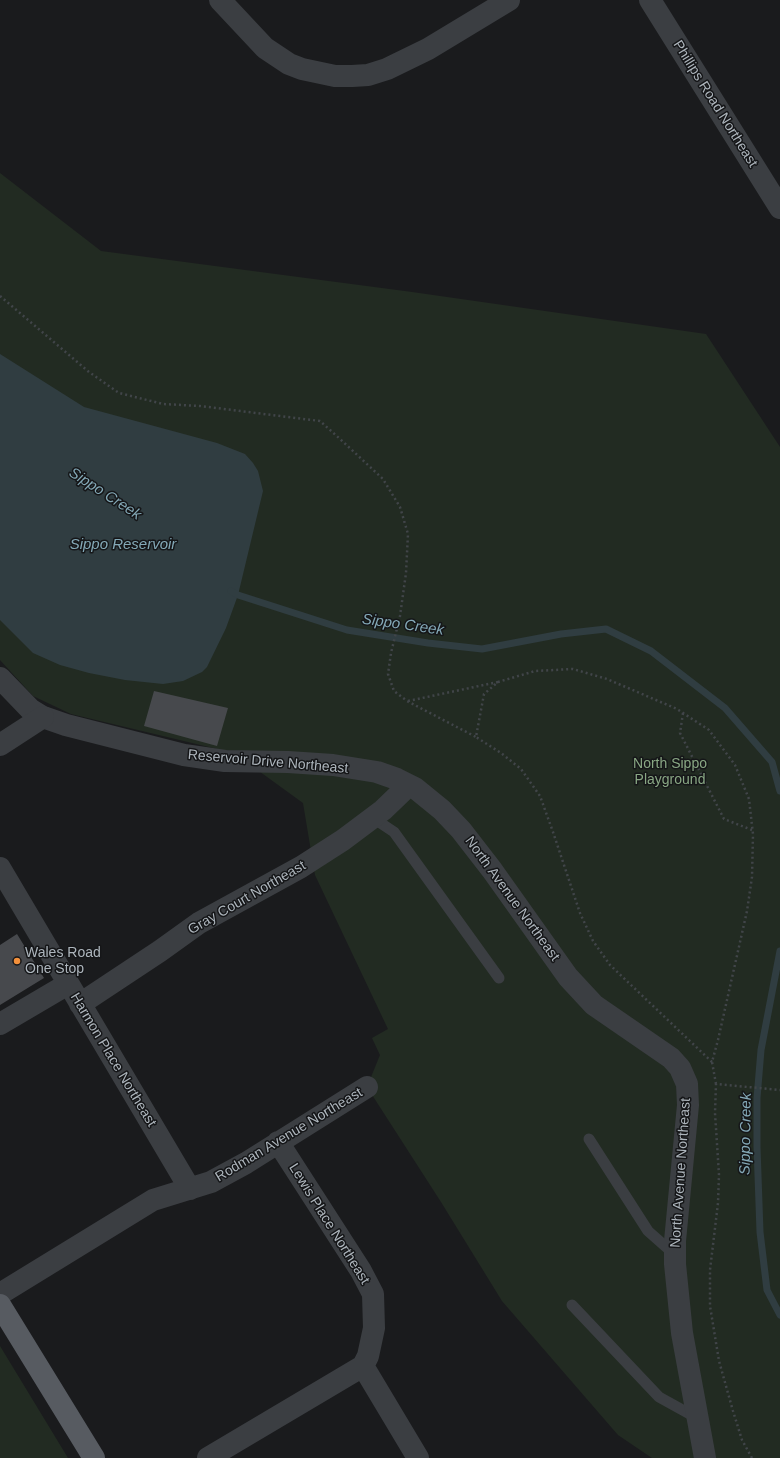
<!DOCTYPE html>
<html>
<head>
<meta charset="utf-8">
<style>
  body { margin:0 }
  canvas { display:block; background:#1a1b1d }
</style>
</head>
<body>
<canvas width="780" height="1458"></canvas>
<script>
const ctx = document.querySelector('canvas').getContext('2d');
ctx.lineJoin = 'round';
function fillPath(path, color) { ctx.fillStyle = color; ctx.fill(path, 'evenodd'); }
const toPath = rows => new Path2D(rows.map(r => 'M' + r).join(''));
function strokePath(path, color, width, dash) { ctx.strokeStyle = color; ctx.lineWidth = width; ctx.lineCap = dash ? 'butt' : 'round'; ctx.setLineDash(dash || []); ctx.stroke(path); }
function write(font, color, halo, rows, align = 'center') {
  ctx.font = font + ' Arial,sans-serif'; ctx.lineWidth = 3; ctx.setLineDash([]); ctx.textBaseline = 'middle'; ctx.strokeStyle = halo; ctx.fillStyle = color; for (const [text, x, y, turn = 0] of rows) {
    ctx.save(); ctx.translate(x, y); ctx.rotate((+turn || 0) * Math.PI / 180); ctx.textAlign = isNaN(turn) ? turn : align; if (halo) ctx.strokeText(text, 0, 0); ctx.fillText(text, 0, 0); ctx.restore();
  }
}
fillPath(toPath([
  [0,173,101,251,412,292,706,334,780,447,780,1458,652,1458,618,1435,502,1301,441,1202,367,1087,380,1055,372,1038,388,1029,315,875,303,803,234,753,71,714,33,696,0,660],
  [0,1346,68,1458,0,1458]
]), '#222b22');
fillPath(toPath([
  [0,354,84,407,217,443,245,454,253,463,258,471,263,491,238,595,226,628,207,667,202,672,183,681,163,684,125,680,89,673,60,665,33,653,0,620]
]), '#303d41');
strokePath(toPath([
  [231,591,238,595,347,630,428,643,482,649,561,634,606,629,651,651,725,708,772,762,780,791],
  [780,951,761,1050,757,1098,757,1147,760,1232,767,1290,780,1315]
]), '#303d41', 7);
fillPath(toPath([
  [154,691,228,708,217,746,144,726],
  [17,934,44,978,0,1005,0,945]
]), '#47494d');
strokePath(toPath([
  [0,296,89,372,119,393,163,404,200,406,320,421,339,438,383,479,400,507,408,534,406,573,400,616,391,653,388,674,394,691,407,701,476,737],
  [408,701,498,682],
  [683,713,680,733,724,819,752,830],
  [712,1062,610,965,593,941,580,913,553,832,540,796,521,769,501,753,476,737,484,694,498,682,535,671,573,669,607,679,677,709,709,730,735,765,749,799,753,834,752,877,747,911,718,1040,712,1062,716,1084],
  [752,1458,742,1440,733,1411,719,1361,710,1306,710,1270,718,1203,719,1175,715,1113,716,1084,780,1090]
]), '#414549', 2.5, [2, 3]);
strokePath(toPath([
  [373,818,394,832,499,978],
  [589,1139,648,1231,674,1254],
  [572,1305,659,1397,697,1418]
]), '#3b3e42', 11);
strokePath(toPath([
  [220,0,265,48,289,64,302,69,335,76,352,76,368,75,387,69,428,49,509,0],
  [650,0,780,208],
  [0,678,30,709,43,717,66,725,184,755,225,761,288,762,333,765,377,772,397,779,415,788,442,810,461,830,492,870,568,977,594,1005,671,1058,680,1068,687,1084,688,1105,675,1241,675,1264,682,1333,705,1458],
  [0,868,190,1189],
  [80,1004,160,951,199,923,301,867,343,840,383,810,409,785],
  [0,1024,68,984],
  [278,1142,361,1271,373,1294,374,1328,368,1356,363,1366],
  [0,1294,153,1200,211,1182,246,1163,367,1087],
  [363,1366,418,1458],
  [208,1458,363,1366]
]), '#3b3e42', 22);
strokePath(toPath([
  [0,745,43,717]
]), '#3b3e42', 22);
strokePath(toPath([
  [0,1305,94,1458]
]), '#575b61', 22);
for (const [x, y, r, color] of [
  [17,961,4,"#f3903b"]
]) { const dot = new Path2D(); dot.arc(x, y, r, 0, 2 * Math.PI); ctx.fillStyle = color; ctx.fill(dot); strokePath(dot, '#151618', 1.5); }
write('14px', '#adb5bc', '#151618', [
  ["Phillips Road Northeast",715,104,58],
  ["Reservoir Drive Northeast",268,762,5],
  ["Gray Court Northeast",247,898,-30],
  ["North Avenue Northeast",512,899,54],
  ["Harmon Place Northeast",113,1060,59],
  ["Rodman Avenue Northeast",289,1135,-31],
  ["North Avenue Northeast",681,1173,-86],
  ["Lewis Place Northeast",329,1224,58]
]);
write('14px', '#89a784', '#151618', [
  ["North Sippo",670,764],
  ["Playground",670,780]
]);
write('14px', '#adb5bc', '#151618', [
  ["Wales Road",25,953],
  ["One Stop",25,969]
], 'left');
write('italic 15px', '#84a9b7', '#151618', [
  ["Sippo Creek",105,494,33],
  ["Sippo Reservoir",123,545],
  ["Sippo Creek",403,625,8],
  ["Sippo Creek",746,1134,-89]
]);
</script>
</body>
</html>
